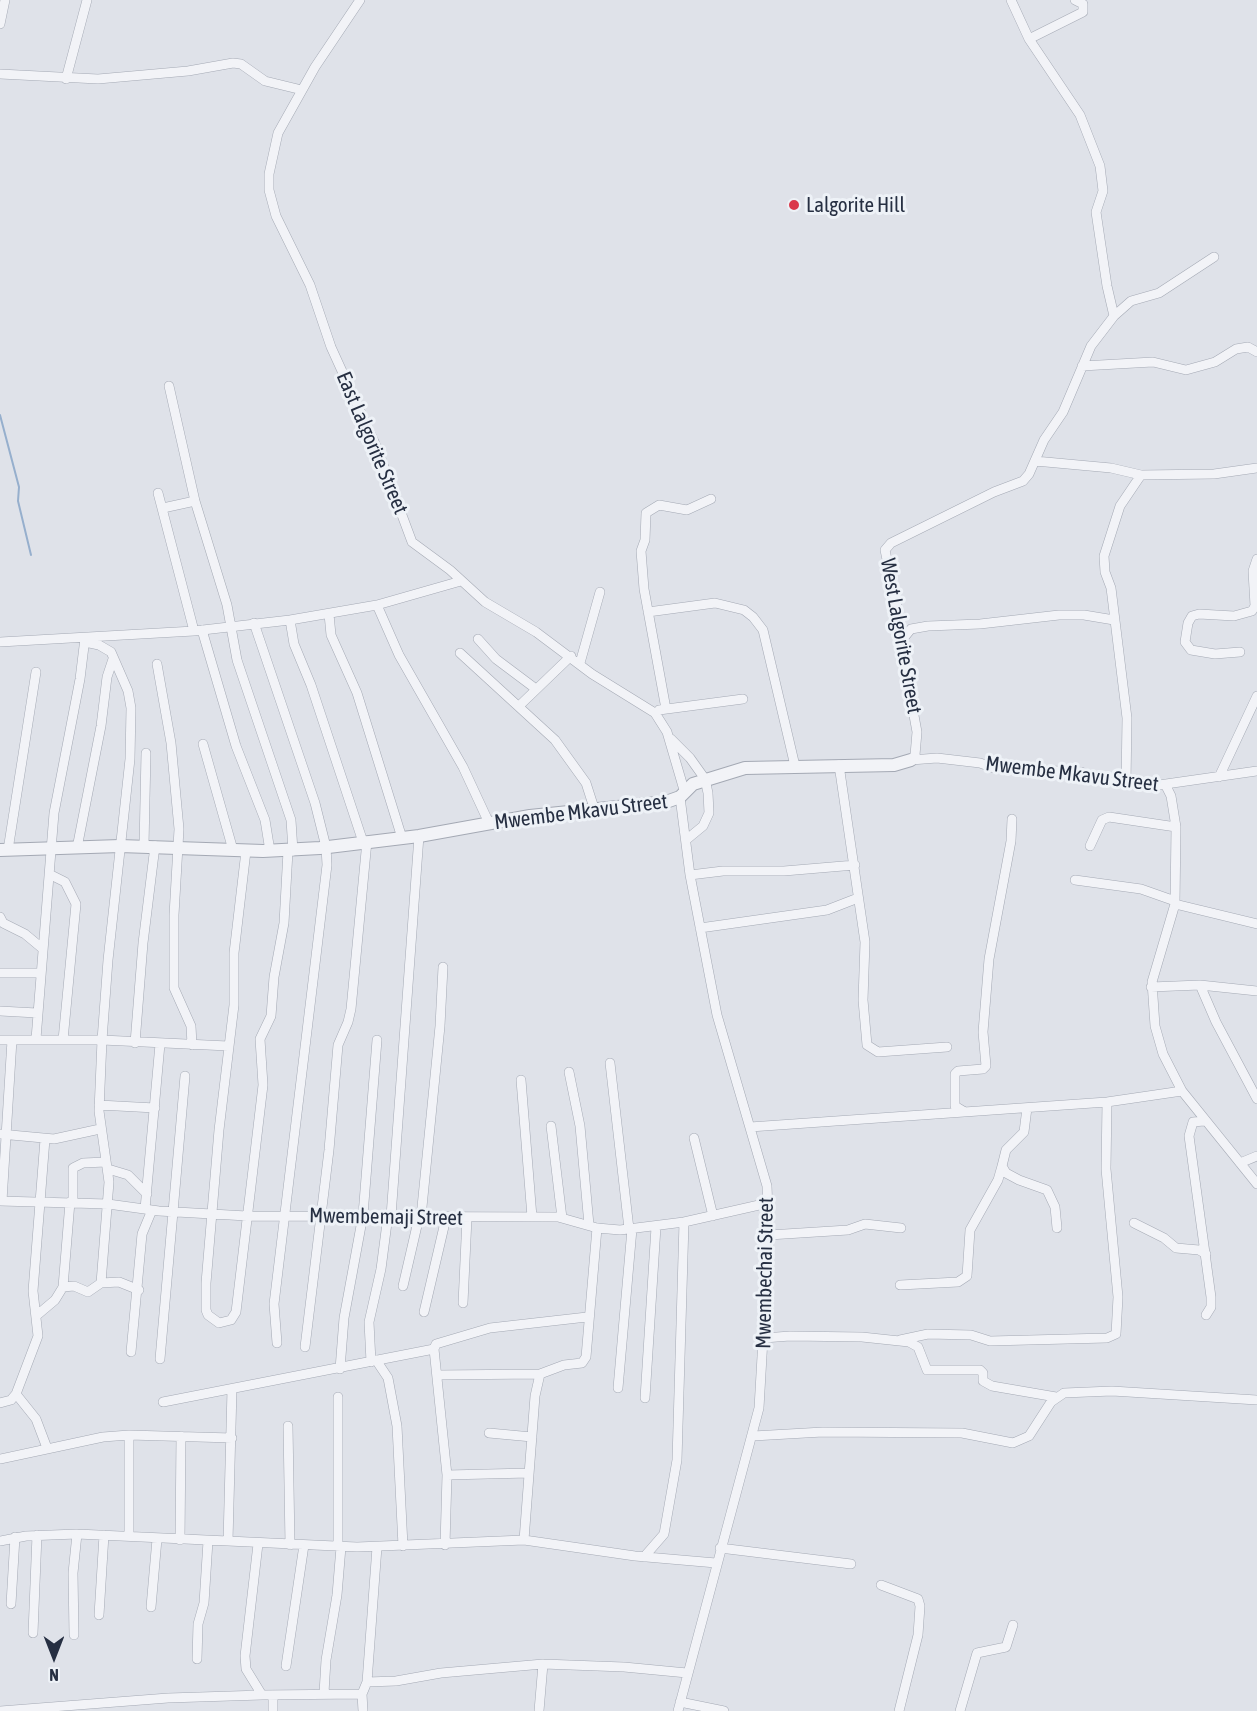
<!DOCTYPE html>
<html>
<head>
<meta charset="utf-8">
<style>
  body { margin:0 }
  #map { position:relative; width:1257px; height:1711px; overflow:hidden; background:#dfe2e9; font-family:"Asap Condensed",sans-serif }
  canvas { display:block }
  .north { position:absolute; left:24px; top:1627px; width:60px; height:60px; -webkit-text-stroke:4px #eef2f7; paint-order:stroke; rotate:180deg; font-size:16px; font-weight:700; line-height:24px; text-align:center; color:#262f42 }
  .north::after { content:''; display:block; margin:auto; width:21px; height:27px; background:#262f42; clip-path:polygon(50% 0,100% 100%,50% 72%,0 100%) }
</style>
</head>
<body>
<div id="map">
<canvas width="1257" height="1711"></canvas>
<div class="north">N</div>
</div>
<script>
const ctx = document.querySelector('canvas').getContext('2d');
ctx.lineJoin = 'round';
const toPath = rows => new Path2D(rows.map(r => 'M' + r).join(''));
function strokePath(path, color, width, dash) { ctx.strokeStyle = color; ctx.lineWidth = width; ctx.lineCap = dash ? 'butt' : 'round'; ctx.setLineDash(dash || []); ctx.stroke(path); }
function write(font, color, halo, rows, align = 'center') {
  ctx.font = font + ' "Asap Condensed",sans-serif'; ctx.lineWidth = 6; ctx.setLineDash([]); ctx.textBaseline = 'middle'; ctx.strokeStyle = halo; ctx.fillStyle = color; for (const [text, x, y, turn = 0] of rows) {
    ctx.save(); ctx.translate(x, y); ctx.rotate((+turn || 0) * Math.PI / 180); ctx.textAlign = isNaN(turn) ? turn : align; if (halo) ctx.strokeText(text, 0, 0); ctx.fillText(text, 0, 0); ctx.restore();
  }
}
strokePath(toPath([
  [0,415,19,487,18,501,31,555]
]), '#96afcd', 2);
const minor = toPath([
  [360,0,315,67,278,133,269,174,269,190,276,216,310,285,331,347,377,448,412,542,450,570,485,602,536,632,592,674,655,713,667,732,684,790],
  [0,24,5,0],
  [1029,39,1083,12,1083,4,1075,0],
  [0,74,98,79,188,71,233,63,241,64,265,81,302,90],
  [66,79,87,0],
  [1114,316,1131,301,1159,293,1214,257],
  [1082,366,1153,362,1186,370,1215,362,1236,349,1248,347,1257,352],
  [169,386,195,501,227,605,237,660,291,820,293,851],
  [1035,461,1111,468,1141,475,1214,474,1257,468],
  [158,493,194,631],
  [163,508,195,501],
  [377,605,399,655,463,767,489,823],
  [648,612,715,603,744,610,753,617,763,630,795,766],
  [329,614,331,635,357,693,402,838],
  [290,620,294,644,311,685,363,842],
  [254,623,315,803,326,847,327,865,274,1304,277,1343],
  [202,630,236,746,265,820,270,851],
  [478,639,496,659,536,689],
  [902,640,911,629,928,626,980,624,1059,615,1084,615,1114,620],
  [0,642,194,631,290,620,377,605,461,581],
  [85,642,99,645,111,652,128,691,131,708,130,759,108,960,102,1040,99,1111,109,1182,101,1283],
  [1240,652,1215,654,1191,650,1185,642,1188,623,1192,616,1199,614,1234,616,1252,611,1255,606,1253,571,1257,559],
  [460,653,555,740,586,783,594,808],
  [580,663,600,592],
  [157,664,171,743,179,829,174,915,174,988,191,1026,192,1045],
  [519,706,571,656],
  [666,709,644,589,641,551,645,540,646,513,659,505,687,510,711,499],
  [659,710,743,699],
  [671,739,690,758,705,779,708,793,709,813,703,826,686,840],
  [203,744,233,850],
  [911,760,915,755,917,732,902,650,901,626,885,550,891,543,994,492,1023,481,1029,474,1044,440,1063,412,1091,346,1114,316,1107,286,1096,212,1103,191,1100,166,1080,115,1029,39,1011,0],
  [911,760,937,758,980,763,994,768,1081,772,1111,782,1152,786,1257,771],
  [839,765,865,942,863,1000,867,1045,878,1052,947,1047],
  [1219,777,1257,696],
  [1126,784,1127,718,1111,588,1105,572,1104,556,1120,506,1141,475],
  [1166,786,1171,796,1176,827,1175,904,1152,982,1155,1026,1163,1054,1182,1091,1257,1184],
  [144,846,146,753],
  [1090,846,1102,820,1109,817,1176,827],
  [77,848,101,726,107,677,113,659],
  [8,850,36,672],
  [246,851,234,953,234,1005,219,1130,206,1283,206,1310,208,1315,219,1323,231,1320,236,1312,263,1085,260,1039,271,1016,274,977,284,923,288,851],
  [51,875,65,882,76,904,63,1040],
  [690,875,723,871,784,871,855,865],
  [1075,880,1141,889,1175,901],
  [1175,904,1257,924],
  [0,917,3,923,25,934,43,949],
  [700,928,827,910,858,898],
  [0,973,40,973],
  [1200,985,1216,1022,1257,1099],
  [1151,987,1200,985,1257,991],
  [0,1011,37,1013],
  [36,1039,54,813,80,679,85,638],
  [0,1040,102,1040,228,1046],
  [135,1043,143,943,155,846],
  [610,1063,629,1229],
  [569,1072,580,1126,589,1225],
  [521,1080,532,1217],
  [99,1105,155,1108],
  [1027,1108,1024,1132,1006,1150,1002,1166,1006,1173,1019,1180,1047,1190,1055,1207,1057,1228],
  [965,1112,955,1106,955,1074,958,1071,983,1069,986,1066,983,1032,989,959,1011,841,1012,819],
  [1204,1121,1193,1122,1189,1136,1211,1297,1211,1307,1206,1315],
  [551,1126,562,1218],
  [750,1127,1107,1102,1182,1091],
  [0,1134,54,1139,100,1129],
  [694,1138,713,1216],
  [1240,1163,1257,1156],
  [108,1169,128,1175,147,1194],
  [0,1201,108,1204,159,1211,247,1216,558,1217,597,1228,620,1230,684,1222,768,1203],
  [2,1201,12,1040],
  [73,1202,73,1168,83,1163,106,1162],
  [145,1209,160,1044],
  [391,1216,419,836],
  [421,1217,440,1026,443,967],
  [1134,1223,1164,1238,1176,1248,1199,1250,1206,1254],
  [769,1235,848,1230,865,1224,901,1228],
  [900,1285,958,1282,967,1276,970,1230,998,1180,1002,1166],
  [403,1286,419,1217],
  [63,1287,74,1286,88,1292,101,1283,119,1282,139,1290],
  [463,1303,467,1218],
  [424,1312,446,1218],
  [36,1316,55,1300,63,1287,70,1202],
  [764,1338,790,1336,862,1337,909,1342,918,1347,927,1370,980,1370,983,1373,983,1381,992,1386,1056,1397],
  [900,1340,928,1334,971,1335,990,1341,1107,1338,1116,1334,1118,1297,1106,1169,1107,1102],
  [305,1347,329,1150,338,1045,348,1022,351,1009,367,841],
  [131,1352,142,1234,152,1210],
  [160,1359,185,1076],
  [376,1360,388,1378,397,1426,403,1546],
  [371,1362,369,1322,381,1269,388,1215],
  [340,1369,344,1318,363,1215,377,1040],
  [437,1375,540,1374,564,1365,582,1363,586,1357,597,1228],
  [618,1388,632,1229],
  [16,1394,36,1419,47,1448],
  [338,1397,338,1546],
  [645,1398,656,1227],
  [163,1402,434,1349],
  [0,1403,11,1400,16,1394,38,1336,33,1291,45,1139],
  [288,1426,290,1545],
  [489,1433,532,1437],
  [753,1436,823,1432,962,1433,1013,1443,1029,1436,1051,1402,1064,1393,1112,1391,1257,1400],
  [0,1459,103,1437,129,1435,232,1438],
  [447,1475,529,1473],
  [129,1536,129,1435],
  [180,1540,181,1436],
  [524,1540,535,1396,540,1374],
  [0,1541,26,1536,77,1534,357,1547,524,1540,635,1556,716,1563],
  [228,1541,232,1389],
  [445,1545,447,1475,434,1349,436,1344,490,1328,587,1317],
  [720,1548,851,1564],
  [644,1557,664,1534,677,1460,684,1222],
  [881,1585,918,1599,920,1606,918,1635,899,1711],
  [11,1604,15,1537],
  [151,1607,157,1539],
  [99,1615,104,1535],
  [33,1633,37,1535],
  [74,1635,73,1573,77,1534],
  [197,1659,198,1624,204,1603,208,1541],
  [286,1666,304,1545],
  [367,1682,396,1681,441,1673,543,1664,624,1667,687,1673],
  [324,1693,326,1660,337,1595,341,1547],
  [262,1695,362,1694],
  [273,1695,273,1711],
  [680,1702,724,1711],
  [0,1711,168,1698,262,1695,246,1669,245,1656,258,1544],
  [363,1711,362,1694,367,1682,377,1547],
  [539,1711,543,1664],
  [678,1711,759,1408,769,1235,767,1186,717,1015,690,875,680,797],
  [960,1711,977,1653,1006,1647,1013,1625]
]);
const tertiary = toPath([
  [0,850,120,846,263,851,320,848,419,836,530,816,666,802,680,797,693,784,745,768,894,765,911,760]
]);
strokePath(minor, '#a4a9b4', 10);
strokePath(tertiary, '#a4a9b4', 14);
strokePath(minor, '#f2f3f7', 9);
strokePath(tertiary, '#f2f3f7', 12);
for (const [x, y, r, color] of [
  [794,205,6,"#da384a"]
]) { const dot = new Path2D(); dot.arc(x, y, r, 0, 2 * Math.PI); ctx.fillStyle = color; ctx.fill(dot); strokePath(dot, '#eef2f7', 2); }
write('21px', '#262f42', '#eef2f7', [
  ["Lalgorite Hill",806,205]
], 'left');
write('21px', '#262f42', '#eef2f7', [
  ["East Lalgorite Street",372,443,67],
  ["West Lalgorite Street",901,636,80],
  ["Mwembe Mkavu Street",1072,774,7],
  ["Mwembe Mkavu Street",581,812,-7],
  ["Mwembemaji Street",386,1217,1],
  ["Mwembechai Street",765,1273,-89]
]);
</script>
</body>
</html>
